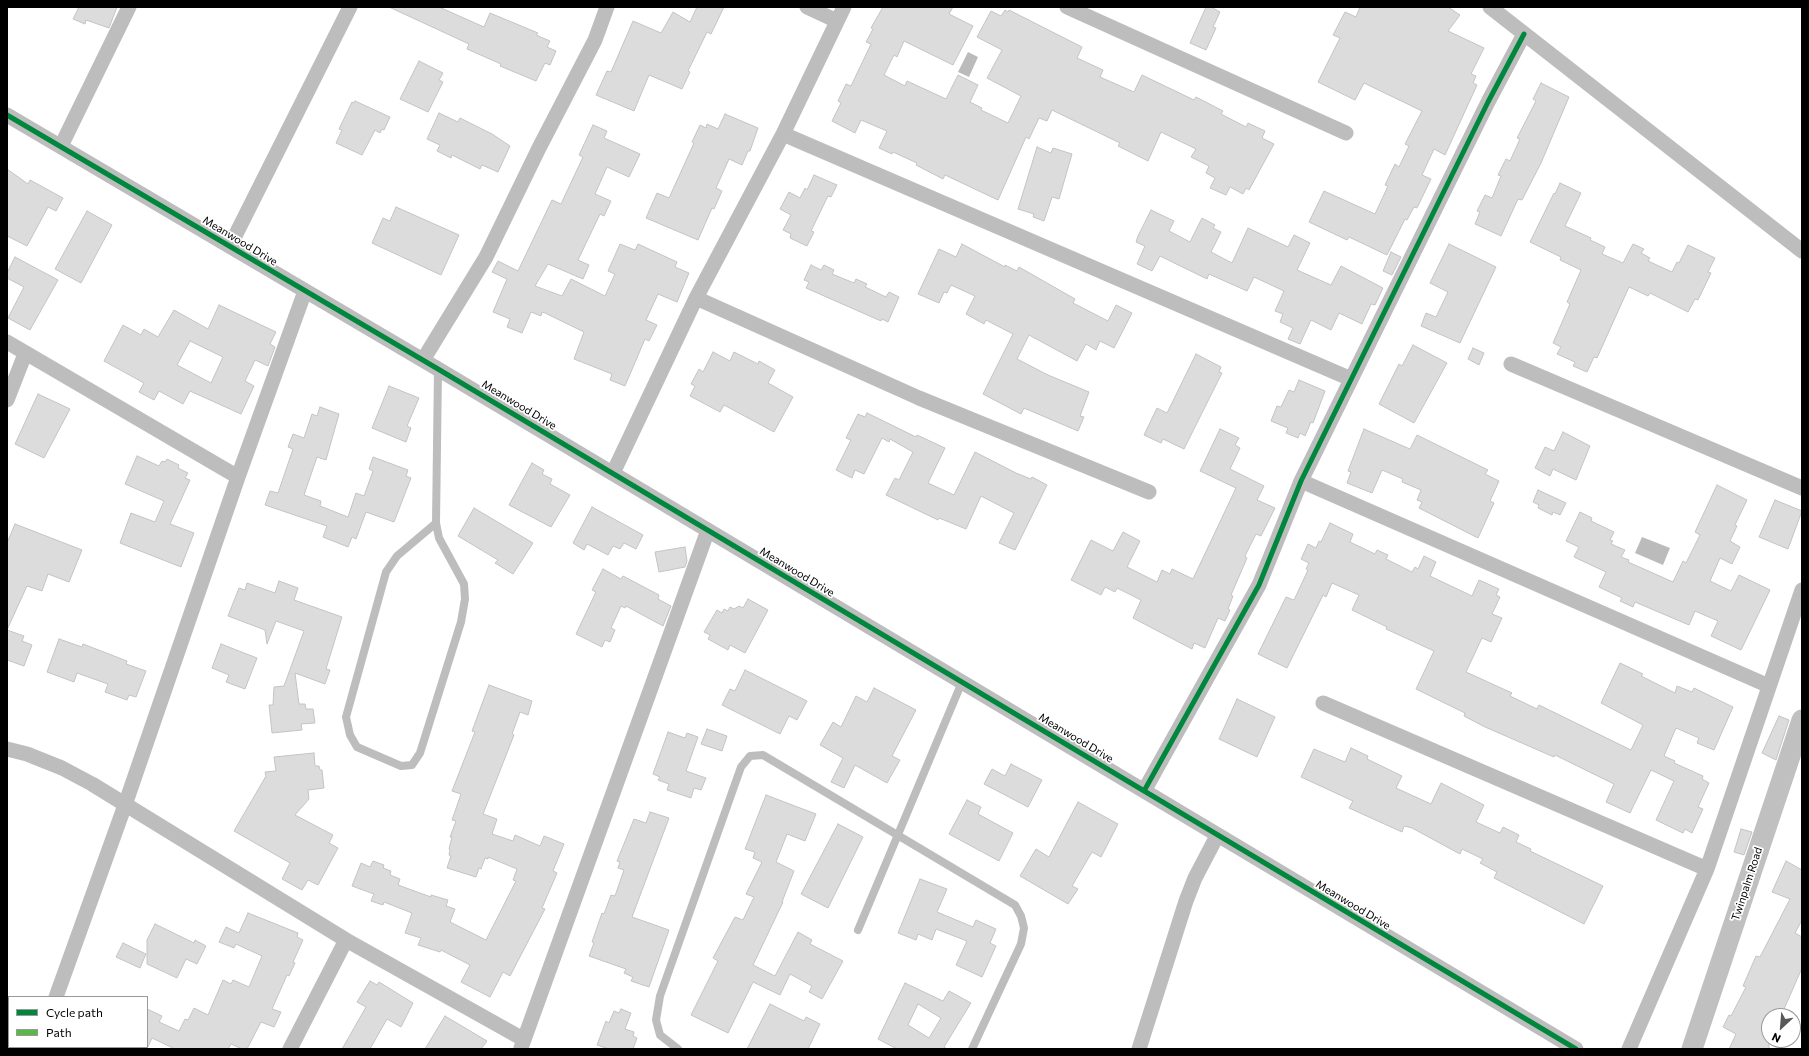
<!DOCTYPE html>
<html>
<head>
<meta charset="utf-8">
<style>
  body { margin:0 }
  #map { position:relative; width:1809px; height:1056px; overflow:hidden; background:#fff; font-family:Commissioner,sans-serif }
  canvas { display:block }
  .frame { position:absolute; inset:0; border:8px solid #000; pointer-events:none }
  .legend { position:absolute; left:8px; top:996px; width:140px; height:52px; box-sizing:border-box; background:#fff; border:1px solid #999; margin:0; padding:5px 7px; list-style:none; font-size:12px; color:#000 }
  .legend li { display:flex; align-items:center; gap:8px; height:20px }
  .legend b { width:20px; border:1px solid #999 }
  .north { position:absolute; left:1761px; top:1008px; width:40px; height:40px; box-sizing:border-box; background:#fff; border:1px solid #999; border-radius:50%; rotate:206deg; font-size:11px; font-weight:700; line-height:16px; text-align:center; color:#000 }
  .north::after { content:''; display:block; margin:auto; width:14px; height:18px; background:#595959; clip-path:polygon(50% 0,100% 100%,50% 72%,0 100%) }
</style>
</head>
<body>
<div id="map">
<canvas width="1809" height="1056"></canvas>
<div class="frame"></div>
<ul class="legend">
<li><b style="height:5px;background:#00873e"></b>Cycle path</li>
<li><b style="height:5px;background:#58b947"></b>Path</li>
</ul>
<div class="north">N</div>
</div>
<script>
const ctx = document.querySelector('canvas').getContext('2d');
ctx.lineJoin = 'round';
function fillPath(path, color) { ctx.fillStyle = color; ctx.fill(path, 'evenodd'); }
const toPath = rows => new Path2D(rows.map(r => 'M' + r).join(''));
function strokePath(path, color, width, dash) { ctx.strokeStyle = color; ctx.lineWidth = width; ctx.lineCap = dash ? 'butt' : 'round'; ctx.setLineDash(dash || []); ctx.stroke(path); }
function write(font, color, halo, rows, align = 'center') {
  ctx.font = font + ' Commissioner,sans-serif'; ctx.lineWidth = 3.5; ctx.setLineDash([]); ctx.textBaseline = 'middle'; ctx.strokeStyle = halo; ctx.fillStyle = color; for (const [text, x, y, turn = 0] of rows) {
    ctx.save(); ctx.translate(x, y); ctx.rotate((+turn || 0) * Math.PI / 180); ctx.textAlign = isNaN(turn) ? turn : align; if (halo) ctx.strokeText(text, 0, 0); ctx.fillText(text, 0, 0); ctx.restore();
  }
}
fillPath(toPath([
  [968,52,978,57,969,77,958,72],
  [1642,537,1670,548,1663,565,1635,553]
]), '#bbb');
const building = toPath([
  [79,7,117,7,109,28,86,20,85,24,73,19,79,7],
  [389,7,439,7,484,27,490,13,538,33,536,35,550,41,547,47,556,51,550,65,545,63,536,81,500,66,501,64,467,49,469,44,389,7],
  [697,7,724,7,711,34,707,32,688,71,690,72,682,89,649,75,634,111,596,95,607,71,611,72,633,21,661,33,673,12,690,22,697,7],
  [883,7,953,7,949,14,973,26,953,65,904,41,897,57,894,55,884,75,905,86,907,81,946,99,958,75,978,85,970,102,982,108,981,110,1008,123,1021,96,987,78,1002,50,977,37,991,11,1001,16,1005,10,1008,12,1009,10,1082,47,1077,58,1103,70,1100,77,1134,92,1142,75,1194,100,1196,97,1223,111,1221,114,1246,127,1248,123,1265,131,1262,138,1274,144,1249,190,1246,188,1243,194,1230,187,1226,195,1210,188,1215,178,1206,173,1209,166,1191,157,1196,149,1161,132,1148,161,1118,146,1120,143,1052,110,1047,121,1039,118,1029,139,1026,137,998,200,945,175,943,179,916,165,917,163,893,152,892,154,879,148,887,131,861,120,855,133,832,121,841,103,838,101,846,84,851,86,871,44,866,42,873,29,871,28,883,7],
  [1206,7,1211,7,1220,12,1213,27,1216,28,1206,50,1190,43,1206,7],
  [1360,7,1448,7,1460,15,1448,31,1484,48,1471,74,1476,76,1473,83,1477,85,1445,155,1434,149,1422,175,1431,179,1417,208,1414,207,1407,220,1405,219,1387,255,1349,237,1347,240,1309,222,1324,191,1375,214,1388,186,1385,185,1395,164,1399,167,1409,146,1405,144,1422,111,1364,83,1355,100,1318,82,1340,38,1333,35,1345,12,1356,17,1360,7],
  [419,61,443,73,439,80,443,82,428,112,400,99,419,61],
  [1541,83,1569,97,1541,163,1522,200,1518,199,1501,236,1475,224,1480,212,1477,211,1485,195,1492,198,1501,176,1498,175,1506,159,1510,161,1520,139,1517,138,1536,101,1533,99,1541,83],
  [355,101,390,117,384,130,382,129,380,133,375,130,362,155,336,143,342,130,339,129,352,102,354,103,355,101],
  [439,113,458,122,460,118,492,134,510,146,498,172,482,165,480,169,452,155,451,158,437,151,440,145,427,139,439,113],
  [725,114,758,128,750,151,748,151,742,165,729,159,716,188,722,191,714,209,712,208,698,240,646,218,657,193,669,198,694,143,692,142,700,125,706,128,707,124,718,129,725,114],
  [593,125,607,131,604,138,640,154,629,177,607,167,595,194,611,201,604,216,600,214,578,260,589,265,583,279,548,264,535,286,562,296,571,279,605,296,615,274,608,271,620,244,635,250,638,244,677,262,675,267,689,273,677,302,658,294,646,320,657,325,649,341,645,339,625,386,610,380,612,374,574,359,584,332,545,313,542,312,541,316,531,312,522,333,507,327,510,319,493,312,507,279,492,272,498,261,518,271,552,200,561,204,583,157,579,155,593,125],
  [1037,147,1051,153,1053,148,1072,154,1059,199,1052,197,1044,221,1033,217,1034,214,1018,209,1037,147],
  [7,169,28,184,30,180,63,198,56,211,48,207,27,246,7,236,7,169],
  [814,175,837,185,831,197,828,196,811,231,814,232,807,246,790,238,791,234,783,230,791,215,780,209,789,192,800,198,805,188,807,190,814,175],
  [1560,183,1581,193,1565,226,1591,238,1590,240,1605,247,1602,254,1623,263,1633,244,1644,249,1641,253,1650,258,1648,261,1672,272,1677,262,1679,263,1688,245,1715,258,1708,272,1711,273,1698,300,1695,299,1688,312,1650,293,1648,296,1629,287,1597,358,1594,357,1587,372,1573,366,1575,362,1557,354,1561,347,1553,343,1570,304,1567,302,1581,270,1560,260,1561,257,1530,242,1554,193,1555,194,1560,183],
  [396,207,459,235,441,275,372,243,383,218,390,221,396,207],
  [1151,210,1174,221,1169,231,1190,242,1202,218,1215,225,1213,228,1221,232,1211,252,1232,263,1248,228,1288,247,1294,235,1310,243,1297,270,1331,285,1341,266,1383,288,1375,305,1371,304,1362,324,1339,313,1331,330,1311,320,1300,344,1288,339,1293,328,1280,322,1283,314,1275,311,1284,291,1254,277,1247,291,1209,274,1207,279,1160,256,1152,271,1137,264,1145,246,1136,242,1138,236,1151,210],
  [87,211,112,225,81,283,55,269,87,211],
  [962,244,1005,267,1005,265,1017,271,1019,267,1075,299,1073,303,1108,321,1116,305,1132,313,1114,348,1100,341,1096,350,1086,344,1077,361,1029,335,1017,359,1048,375,1089,392,1080,416,1084,417,1078,431,1024,408,1021,414,983,394,1013,334,986,320,984,324,966,314,975,296,951,285,947,293,944,292,939,303,918,294,939,249,956,257,962,244],
  [1449,244,1496,267,1460,343,1421,326,1426,313,1436,317,1448,292,1430,283,1449,244],
  [1391,252,1401,257,1392,275,1383,271,1391,252],
  [15,257,58,280,30,330,8,318,24,287,7,278,7,273,15,257],
  [811,265,821,270,824,265,834,270,832,274,854,283,856,279,867,284,865,287,886,297,889,292,899,297,888,322,882,319,881,321,806,288,809,282,804,280,811,265],
  [219,305,276,332,270,344,275,347,268,366,255,360,245,381,254,386,241,414,190,391,183,404,159,391,154,400,139,392,144,383,104,361,123,325,141,335,144,329,158,337,174,310,208,329,219,305],
  [190,341,223,357,211,383,177,365,190,341],
  [1413,345,1447,363,1414,423,1379,404,1399,364,1402,366,1413,345],
  [1473,348,1484,353,1479,365,1468,359,1473,348],
  [713,352,730,361,734,352,758,364,759,361,775,370,768,383,793,397,774,432,724,405,720,412,690,396,695,386,691,384,699,369,703,372,713,352],
  [1196,354,1221,367,1219,372,1222,373,1184,449,1163,439,1161,443,1144,435,1157,408,1167,413,1196,354],
  [1299,380,1325,391,1313,423,1311,422,1305,436,1300,433,1298,438,1286,433,1288,428,1271,421,1277,406,1281,407,1289,390,1294,392,1299,380],
  [389,386,419,398,407,426,411,428,406,442,372,428,389,386],
  [38,394,70,409,44,458,15,444,38,394],
  [320,407,339,414,326,460,317,457,304,495,321,501,320,506,348,517,356,493,364,496,373,471,369,469,373,457,408,470,406,476,411,478,394,522,366,512,356,539,352,537,348,547,323,537,327,526,265,505,270,491,278,493,293,449,288,447,293,434,304,438,312,414,317,416,320,407],
  [867,413,916,437,917,435,945,448,928,483,954,495,975,452,1016,473,1031,479,1032,477,1047,485,1015,550,999,543,1014,513,981,496,966,529,939,518,938,520,886,495,895,478,899,480,913,452,890,439,889,442,882,438,864,474,855,470,852,478,836,470,851,440,846,438,858,414,865,417,867,413],
  [1220,429,1239,438,1235,445,1240,448,1230,469,1264,486,1257,500,1275,508,1261,536,1256,534,1245,556,1247,558,1231,595,1233,596,1228,609,1230,610,1225,621,1218,618,1205,648,1194,643,1192,649,1133,618,1141,600,1117,588,1115,592,1105,587,1101,595,1071,580,1091,540,1113,551,1123,532,1140,541,1127,567,1157,582,1162,570,1170,574,1172,569,1193,579,1236,488,1200,471,1220,429],
  [1364,429,1410,449,1417,435,1488,470,1485,474,1499,481,1490,501,1494,503,1478,538,1419,508,1422,502,1417,500,1421,490,1402,482,1403,479,1382,470,1372,493,1347,483,1351,472,1348,471,1364,429],
  [1563,432,1590,446,1576,480,1553,469,1550,476,1535,468,1545,447,1554,451,1563,432],
  [137,456,159,466,162,461,165,462,167,459,179,465,178,468,188,473,185,478,190,480,170,524,194,533,181,567,120,543,131,513,155,522,164,501,125,484,137,456],
  [532,463,544,470,542,474,552,479,550,484,570,495,551,527,509,505,532,463],
  [1717,485,1747,500,1735,525,1737,526,1730,541,1740,547,1732,564,1720,558,1710,581,1731,591,1739,575,1770,590,1741,650,1711,636,1718,621,1695,611,1689,625,1635,602,1633,607,1620,601,1622,598,1599,587,1606,572,1574,557,1579,547,1566,541,1580,512,1592,518,1591,521,1614,532,1610,540,1613,541,1611,544,1625,550,1621,557,1629,560,1628,562,1673,582,1683,561,1686,563,1700,535,1695,532,1717,485],
  [1538,490,1566,503,1560,515,1553,512,1552,515,1538,508,1539,505,1533,502,1538,490],
  [1775,500,1802,511,1788,549,1759,537,1775,500],
  [592,507,643,535,636,549,624,543,620,549,613,546,608,555,587,544,584,550,573,543,592,507],
  [474,508,533,543,513,574,495,563,498,560,458,536,474,508],
  [1330,523,1353,534,1350,542,1375,554,1377,550,1388,555,1386,559,1412,572,1415,567,1418,569,1424,556,1436,562,1430,576,1472,596,1479,580,1499,589,1496,595,1500,597,1492,614,1502,618,1491,642,1482,638,1466,672,1512,693,1510,696,1537,709,1539,705,1631,750,1643,725,1601,703,1620,663,1643,674,1641,676,1675,693,1677,686,1692,692,1694,688,1733,707,1714,750,1697,743,1699,738,1676,728,1664,756,1675,761,1674,763,1703,776,1702,779,1709,783,1698,807,1703,809,1692,833,1685,829,1683,833,1656,820,1674,781,1651,770,1630,813,1606,802,1614,784,1555,755,1554,757,1485,727,1464,716,1465,713,1416,689,1434,651,1386,629,1387,627,1352,610,1359,595,1332,583,1326,597,1323,595,1287,668,1258,654,1286,597,1294,600,1308,570,1306,569,1309,563,1301,559,1308,544,1316,548,1319,541,1321,542,1330,523],
  [15,524,82,550,69,582,48,574,42,591,27,586,7,630,24,636,22,641,32,645,24,666,7,660,7,543,15,524],
  [685,547,687,561,685,567,659,572,655,552,685,547],
  [603,569,621,579,623,576,659,595,658,599,671,606,663,626,626,606,625,608,621,606,611,628,615,630,610,642,605,640,602,647,576,634,596,592,592,590,603,569],
  [279,581,298,588,294,600,342,617,326,669,330,670,325,684,295,673,299,704,305,704,306,709,313,709,315,723,301,724,302,730,272,733,269,705,273,705,274,687,284,686,304,631,276,621,267,644,265,630,228,616,239,588,245,590,247,583,275,593,279,581],
  [748,599,768,610,745,653,730,645,728,650,708,639,710,635,704,632,717,610,722,613,724,609,728,611,730,607,734,609,739,606,743,608,748,599],
  [59,639,82,647,83,644,127,661,126,664,146,671,136,697,129,695,127,700,105,692,108,684,77,673,74,682,47,672,59,639],
  [221,644,257,658,245,689,226,682,229,675,212,668,221,644],
  [745,670,807,701,797,720,789,716,780,734,722,705,730,689,735,691,745,670],
  [489,685,532,701,528,715,520,712,512,734,514,735,483,814,497,819,492,834,513,841,515,835,540,846,544,836,564,844,553,871,557,873,542,908,545,909,510,976,503,972,490,997,461,982,470,965,441,950,440,952,418,945,421,938,405,933,412,913,384,902,383,905,371,901,374,894,352,886,361,863,370,867,373,861,384,865,383,868,391,871,390,875,400,879,398,885,431,897,431,895,448,900,446,906,455,909,450,922,486,940,516,881,513,880,517,869,488,857,488,859,485,858,481,869,479,868,476,877,447,868,451,856,449,855,450,850,449,849,452,837,450,837,456,821,452,820,461,794,452,791,475,732,472,731,489,685],
  [874,688,916,710,892,756,900,760,887,783,855,765,844,788,831,782,843,758,820,745,833,722,841,727,856,696,867,702,874,688],
  [1237,699,1275,717,1257,757,1219,739,1237,699],
  [1779,716,1789,720,1776,760,1762,753,1779,716],
  [707,729,727,736,722,751,701,744,707,729],
  [668,732,685,738,687,733,698,737,686,771,706,778,701,790,694,788,691,798,667,790,669,784,658,780,660,777,653,774,668,732],
  [1351,748,1368,756,1367,759,1402,776,1396,788,1431,804,1441,783,1484,805,1476,822,1500,833,1503,827,1519,835,1516,842,1531,849,1530,851,1603,886,1584,924,1494,878,1497,872,1480,863,1483,859,1462,849,1460,854,1412,828,1404,826,1402,832,1349,808,1353,801,1301,777,1314,749,1345,762,1351,748],
  [314,753,315,766,319,766,320,770,322,770,324,788,308,790,309,799,295,815,333,835,329,843,338,848,318,885,308,880,302,890,282,879,290,863,234,831,266,776,265,772,276,771,274,757,314,753],
  [1011,764,1042,780,1028,807,984,784,992,769,1005,776,1011,764],
  [766,795,816,814,805,841,787,834,776,862,794,871,782,902,783,902,753,965,775,976,798,932,812,940,810,944,843,961,822,999,809,992,812,986,790,974,780,995,753,982,728,1033,691,1015,718,961,713,958,735,917,743,920,754,897,746,894,762,862,753,858,755,852,745,849,766,795],
  [967,800,981,807,978,814,1013,833,999,861,949,834,967,800],
  [1078,802,1118,824,1101,857,1092,852,1072,886,1078,889,1068,904,1020,876,1036,849,1049,857,1078,802],
  [650,812,669,818,632,917,669,930,649,987,631,981,633,977,624,973,626,969,589,956,594,943,592,942,602,913,604,914,611,895,615,896,624,870,618,868,620,862,617,861,634,819,646,823,650,812],
  [838,824,863,837,828,908,801,894,838,824],
  [1741,829,1752,832,1744,855,1734,852,1741,829],
  [1786,861,1802,870,1802,920,1795,933,1802,937,1802,968,1781,1016,1769,1016,1769,1049,1729,1049,1736,1034,1723,1027,1729,1015,1731,1016,1746,987,1743,986,1756,956,1760,957,1790,899,1772,892,1786,861],
  [920,879,947,889,937,912,973,927,976,920,996,929,990,943,996,946,982,977,956,965,967,941,936,929,932,940,918,934,916,940,898,933,920,879],
  [248,913,298,933,297,937,303,940,293,962,295,963,289,976,287,975,272,1009,281,1012,274,1027,261,1022,247,1049,242,1049,231,1044,228,1049,175,1049,152,1038,147,1049,147,1009,162,1016,159,1022,179,1031,185,1019,188,1020,194,1008,208,1015,223,980,231,984,233,980,249,987,262,956,236,944,234,948,219,942,226,927,239,933,248,913],
  [155,924,194,943,195,940,206,946,197,964,186,959,177,978,147,964,147,940,155,924],
  [123,943,146,954,140,968,116,957,123,943],
  [370,981,377,985,379,982,413,1003,401,1027,387,1019,370,1049,342,1049,366,1007,357,1002,370,981],
  [905,983,943,1001,949,991,971,1003,944,1047,947,1049,897,1049,878,1039,905,983],
  [918,1004,941,1018,929,1038,908,1025,918,1004],
  [770,1004,804,1021,806,1017,820,1024,808,1049,747,1049,770,1004],
  [621,1009,631,1013,625,1029,634,1032,633,1036,637,1038,633,1049,609,1049,597,1045,606,1021,609,1023,614,1011,619,1013,621,1009],
  [445,1016,487,1041,481,1049,425,1049,445,1016]
]);
fillPath(building, '#dcdcdc');
strokePath(building, '#c4c4c4', 1);
strokePath(toPath([
  [436,523,397,556,386,572,346,717,350,735,357,747,401,766,412,765,420,753,461,622,465,599,464,584,439,538,436,523,438,369],
  [858,930,962,682],
  [678,1049,660,1035,656,1020,660,996,741,767,750,756,763,755,1015,905,1021,916,1024,928,1021,944,972,1049]
]), '#bdbdbd', 8);
strokePath(toPath([
  [807,7,837,21],
  [1067,7,1346,133],
  [1490,7,1802,251],
  [7,115,438,369,1576,1049],
  [783,134,1351,379],
  [61,146,129,7],
  [230,246,350,7],
  [696,298,919,398,1149,492],
  [7,342,238,477],
  [423,360,486,257,539,148,595,40,607,7],
  [1511,364,1802,488],
  [7,400,25,354],
  [613,473,696,298,783,134,844,7],
  [1301,481,1769,686],
  [1323,703,1707,869],
  [7,749,27,754,62,768,92,784,346,940,523,1039],
  [1144,791,1259,585,1301,481,1488,102,1524,34],
  [56,997,125,805,238,477,305,291],
  [521,1048,708,530],
  [37,1049,38,1047],
  [290,1049,346,940],
  [1139,1049,1186,901,1195,878,1217,836],
  [1629,1049,1707,869,1802,590]
]), '#bdbdbd', 15);
strokePath(toPath([
  [1692,1049,1802,720]
]), '#c0c0c0', 21);
strokePath(toPath([
  [1801,722,1802,722]
]), '#58b947', 4, [8, 4]);
strokePath(toPath([
  [7,115,438,369,1576,1049],
  [1144,791,1259,585,1301,481,1488,102,1524,34]
]), '#00873e', 5);
write('11px', '#000', '#fff', [
  ["Meanwood Drive",240,241,31],
  ["Meanwood Drive",519,405,31],
  ["Meanwood Drive",797,572,31],
  ["Meanwood Drive",1076,738,31],
  ["Twinpalm Road",1747,884,-72],
  ["Meanwood Drive",1353,905,31]
]);
</script>
</body>
</html>
